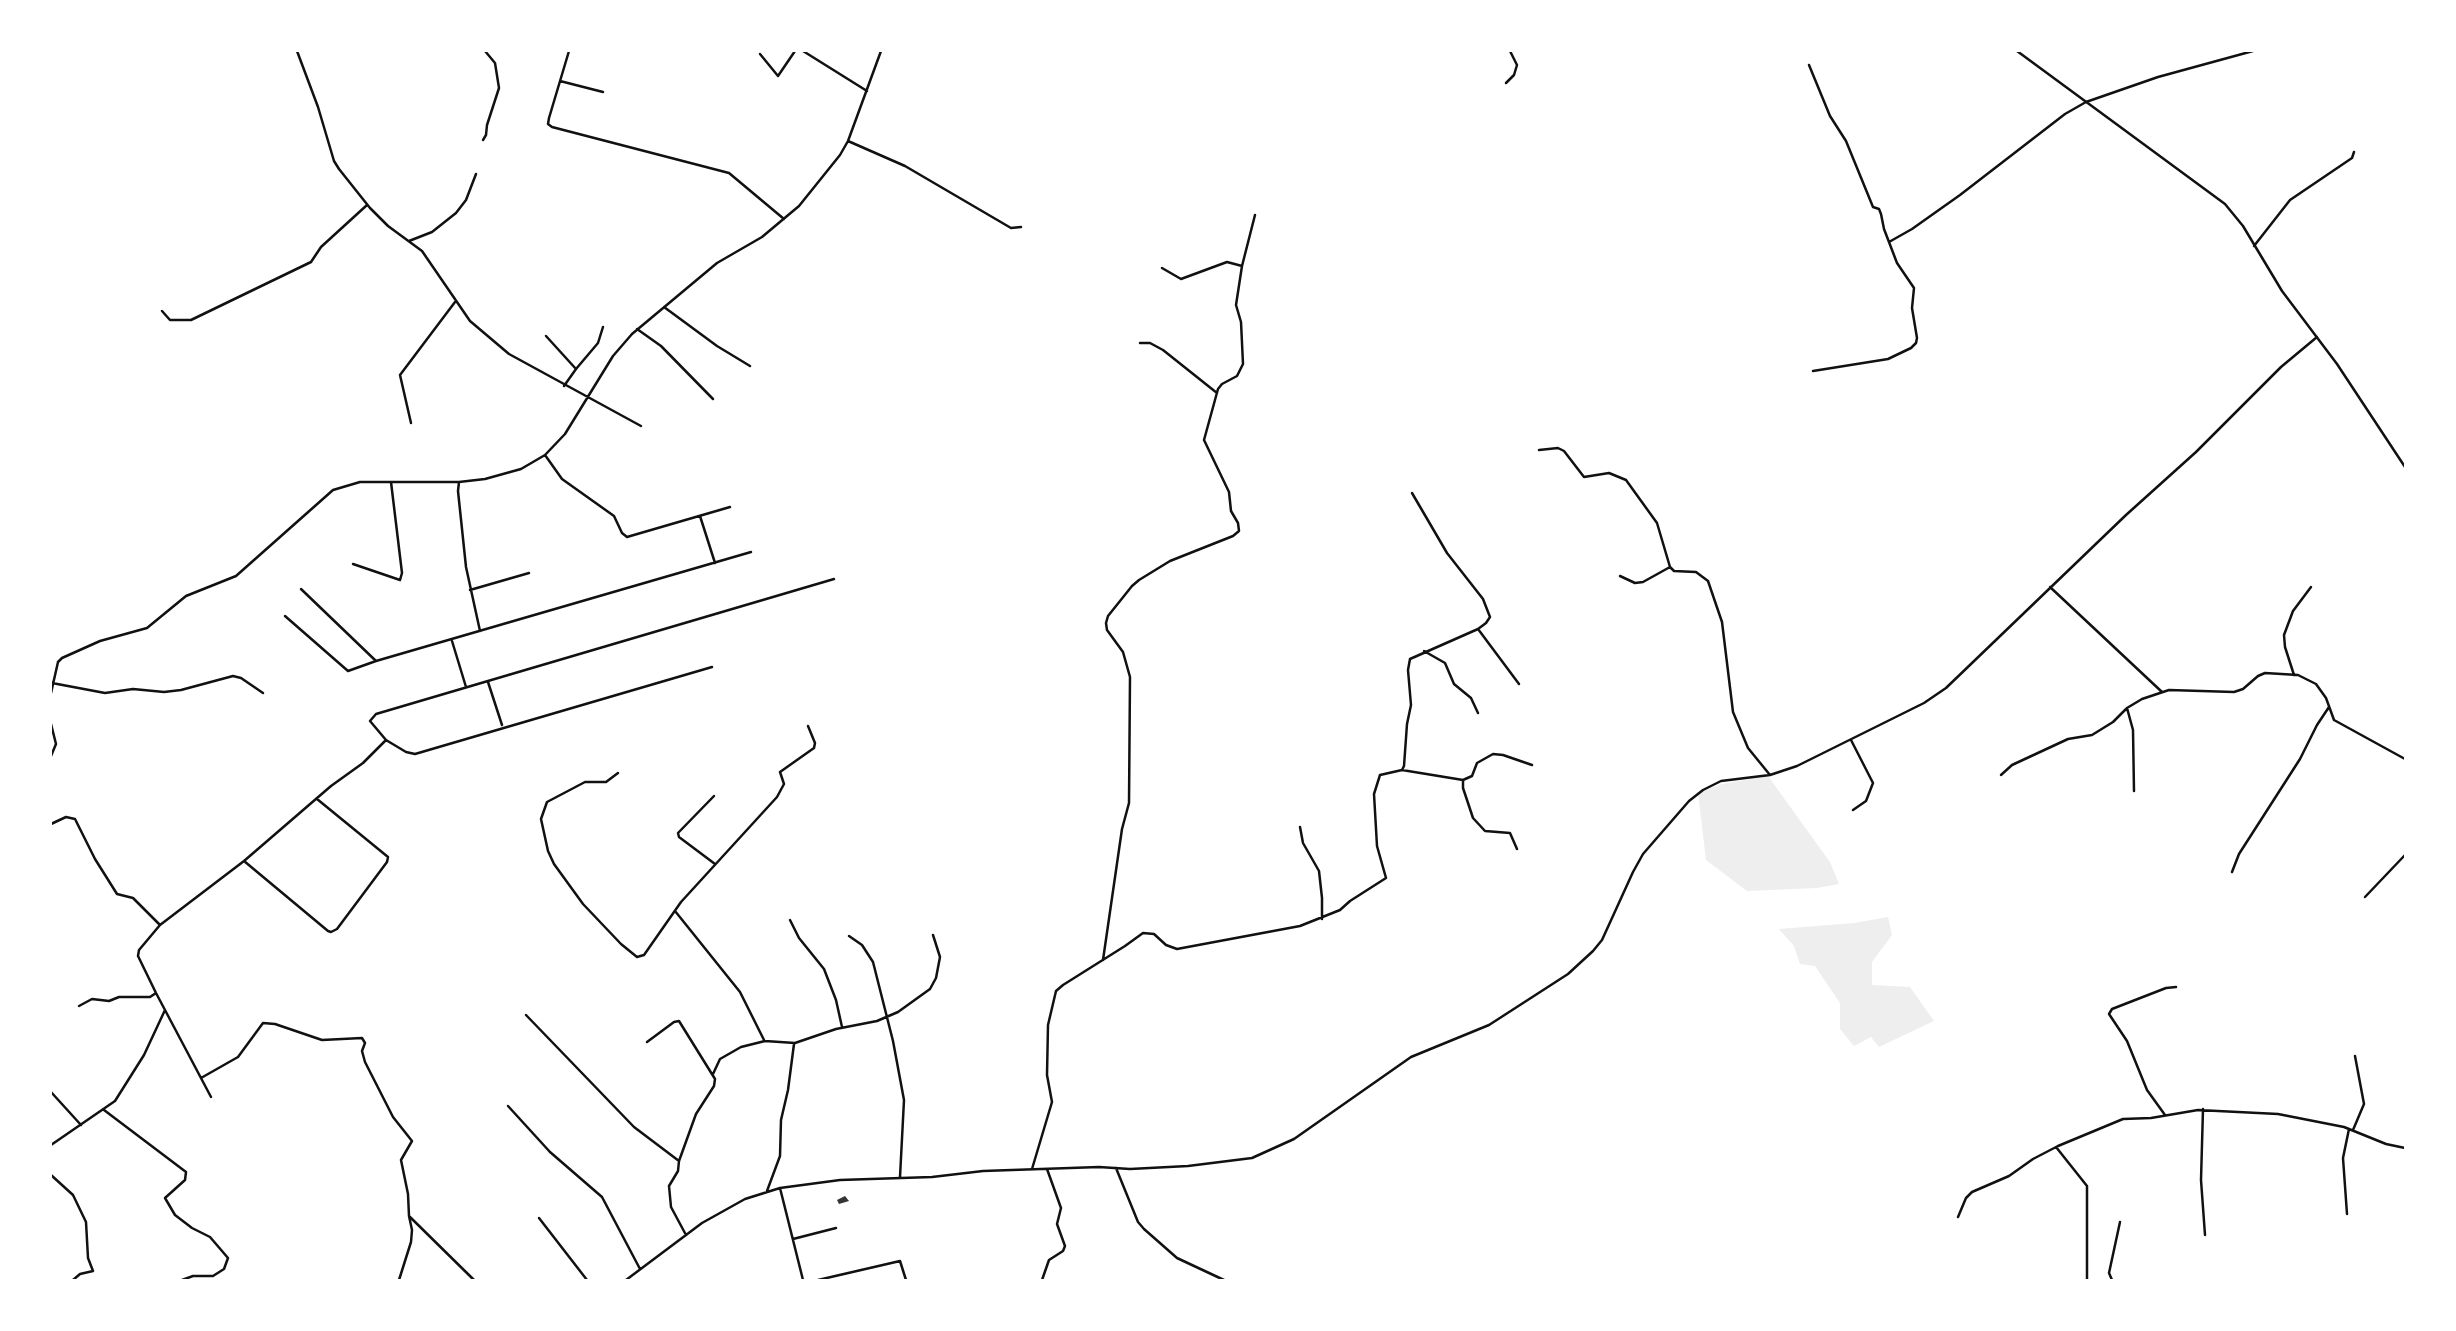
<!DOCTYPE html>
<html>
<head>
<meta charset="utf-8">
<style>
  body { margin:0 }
  #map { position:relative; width:2456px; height:1331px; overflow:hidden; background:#fff; font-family:Arial,sans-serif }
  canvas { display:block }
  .frame { position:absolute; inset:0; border:52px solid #fff; pointer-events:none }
</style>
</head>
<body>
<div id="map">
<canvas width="2456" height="1331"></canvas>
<div class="frame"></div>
</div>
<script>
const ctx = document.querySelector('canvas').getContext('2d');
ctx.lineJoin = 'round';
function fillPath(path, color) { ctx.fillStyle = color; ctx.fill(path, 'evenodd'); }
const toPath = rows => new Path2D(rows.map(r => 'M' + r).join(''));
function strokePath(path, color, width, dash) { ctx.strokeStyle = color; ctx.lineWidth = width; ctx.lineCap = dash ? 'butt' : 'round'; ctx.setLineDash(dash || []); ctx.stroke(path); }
fillPath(toPath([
  [1768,776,1830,862,1839,884,1817,888,1747,891,1706,860,1698,793,1722,784],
  [1888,917,1892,935,1872,962,1872,985,1910,987,1934,1021,1879,1047,1871,1037,1854,1046,1840,1029,1840,1003,1815,966,1800,964,1794,946,1779,929,1854,923]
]), '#eee');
fillPath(toPath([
  [845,1196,849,1201,839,1204,837,1200]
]), '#353535');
strokePath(toPath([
  [297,51,318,107,334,161,339,169,370,208,388,226,422,251,470,321,509,354,641,426],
  [569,51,549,118,548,124,552,127,729,173,784,219],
  [803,51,867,91],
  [760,54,778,76,795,51],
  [1809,65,1830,116,1846,141,1873,207,1879,209,1881,214,1884,229,1897,263,1914,288,1912,308,1917,338,1916,343,1911,348,1888,359,1813,371],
  [560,81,603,92],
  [1506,83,1514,75,1517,65,1510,51],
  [483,140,486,135,487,125,499,88,495,63,485,51],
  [848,141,905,166,1011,228,1021,227],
  [409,241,432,232,456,213,466,200,476,174],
  [1889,242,1912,229,1960,195,2065,114,2086,102,2158,77,2253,51],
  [2254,246,2290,200,2352,158,2354,152],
  [1162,268,1181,279,1227,262,1242,266],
  [664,307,717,346,750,366],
  [162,311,170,320,191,320,311,262,321,247,367,205],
  [637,329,661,346,713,399],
  [546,336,576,369,564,386],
  [1140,343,1150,343,1163,350,1217,393],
  [576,369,598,343,603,327],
  [411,423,400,375,455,302],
  [1539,450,1558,448,1564,451,1584,477,1609,473,1626,480,1657,523,1670,567,1674,571,1696,572,1708,581,1722,622,1733,712,1748,748,1770,775],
  [545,455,562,479,614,516,622,533,627,537,730,507],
  [459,482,458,491,466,567,480,631],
  [700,516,715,563],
  [353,564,400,580,402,573,391,482],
  [1620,576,1635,583,1643,582,1670,567],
  [2050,587,2162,692],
  [301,589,376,661],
  [470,590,529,573],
  [285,616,348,671,376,661,751,552],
  [1478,629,1519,684],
  [452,641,466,687],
  [1424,651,1445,663,1454,684,1471,698,1478,713],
  [712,667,415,754,406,752,386,740,370,721,376,714,834,579],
  [2294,675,2285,647,2284,635,2293,611,2311,587],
  [488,682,502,725],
  [52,683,105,693,133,689,164,692,181,690,233,676,241,678,263,693],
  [51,693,58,662,62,658,100,641,147,628,186,596,236,576,333,490,360,482,459,482,485,479,521,469,545,455,565,434,613,356,632,334,717,263,762,237,799,206,840,155,848,141,881,51],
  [2127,708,2133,730,2134,791],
  [51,724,56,744,51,756],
  [1851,740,1873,783,1866,801,1853,810],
  [1402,770,1463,780,1472,776,1477,763,1493,754,1503,755,1532,765],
  [618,773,606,782,585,782,547,802,541,819,548,851,554,864,583,904,621,944,637,957,644,955,681,902,777,797,784,784,780,772,814,748,815,743,808,726],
  [2001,775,2012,765,2068,739,2092,735,2113,722,2127,708,2142,699,2169,690,2234,692,2243,689,2258,676,2265,673,2298,675,2316,684,2326,698,2334,720,2405,759],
  [1463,780,1463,788,1473,818,1485,831,1510,833,1517,849],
  [714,796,678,833,679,837,715,864],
  [51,824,66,817,75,819,95,859,117,894,133,898,160,925],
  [1300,827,1303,843,1319,871,1322,898,1322,919],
  [244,861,328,931,331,932,337,929,387,862,388,857,317,799],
  [2232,872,2239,854,2300,759,2317,725,2329,707],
  [2365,897,2405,855],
  [675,911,740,992,764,1040],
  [790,920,799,938,824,969,836,1000,842,1027],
  [849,936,862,945,873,962,893,1041,904,1100,900,1177],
  [1103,960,1122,829,1129,803,1130,677,1123,652,1107,630,1106,623,1108,616,1132,586,1139,580,1170,561,1233,536,1239,531,1238,523,1231,511,1229,492,1204,440,1218,389,1222,384,1237,376,1243,364,1241,322,1236,305,1242,266,1255,215],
  [79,1006,92,999,109,1001,119,997,150,997,156,993],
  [526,1015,634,1127,679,1161],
  [647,1042,674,1022,679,1021,715,1079,714,1086,696,1114,679,1161,678,1171,669,1186,671,1207,686,1235],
  [713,1074,720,1059,741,1047,765,1041,795,1043,836,1029,877,1021,898,1012,930,989,936,978,940,957,933,935],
  [201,1078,238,1057,263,1023,275,1024,322,1040,362,1038,365,1043,362,1051,365,1062,393,1117,412,1141,401,1160,408,1194,409,1216,474,1280],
  [51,1092,81,1125],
  [211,1097,156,993,138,956,139,950,160,925,244,861,331,786,363,763,386,740],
  [508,1106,550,1152,602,1197,640,1269],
  [2203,1109,2201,1180,2205,1235],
  [104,1110,186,1172,185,1180,165,1198,175,1215,192,1228,210,1237,228,1258,224,1269,213,1276,193,1276,182,1280],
  [2165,1115,2147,1090,2127,1041,2109,1014,2112,1009,2166,988,2176,987],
  [2353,1130,2364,1104,2355,1056],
  [51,1145,115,1101,144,1055,165,1010],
  [2056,1147,2087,1186,2087,1280],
  [1116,1168,1138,1222,1144,1229,1177,1258,1224,1280],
  [1032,1169,1052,1102,1047,1075,1048,1025,1056,991,1063,985,1125,946,1143,933,1154,934,1166,945,1177,949,1300,926,1340,910,1350,901,1386,878,1377,846,1374,794,1380,775,1402,770,1404,766,1407,724,1411,705,1408,670,1410,659,1478,629,1486,623,1490,617,1483,599,1447,553,1412,493],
  [51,1175,73,1195,86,1222,88,1258,93,1271,80,1274,73,1280],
  [780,1188,803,1280],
  [767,1191,780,1156,781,1120,788,1090,794,1044],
  [2347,1214,2343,1158,2349,1129],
  [1958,1217,1966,1198,1972,1192,2009,1176,2033,1159,2058,1146,2123,1119,2151,1118,2198,1110,2278,1114,2344,1127,2386,1144,2405,1148],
  [539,1218,587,1280],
  [793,1239,836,1228],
  [399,1280,411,1242,412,1230,409,1216],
  [626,1280,702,1223,745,1199,780,1188,840,1180,932,1177,983,1171,1099,1167,1130,1169,1188,1166,1252,1158,1294,1139,1411,1057,1489,1025,1568,974,1593,951,1602,940,1633,872,1643,854,1689,801,1703,790,1721,781,1770,775,1797,766,1924,703,1946,688,2126,515,2196,452,2281,367,2317,337],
  [818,1280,900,1261,906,1280],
  [1042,1280,1049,1260,1063,1251,1065,1246,1057,1224,1061,1208,1047,1169],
  [2112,1280,2109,1273,2120,1222]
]), '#111', 2.5);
strokePath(toPath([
  [2017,51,2225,204,2243,226,2282,291,2337,364,2405,467]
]), '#111', 2.5);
</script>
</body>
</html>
